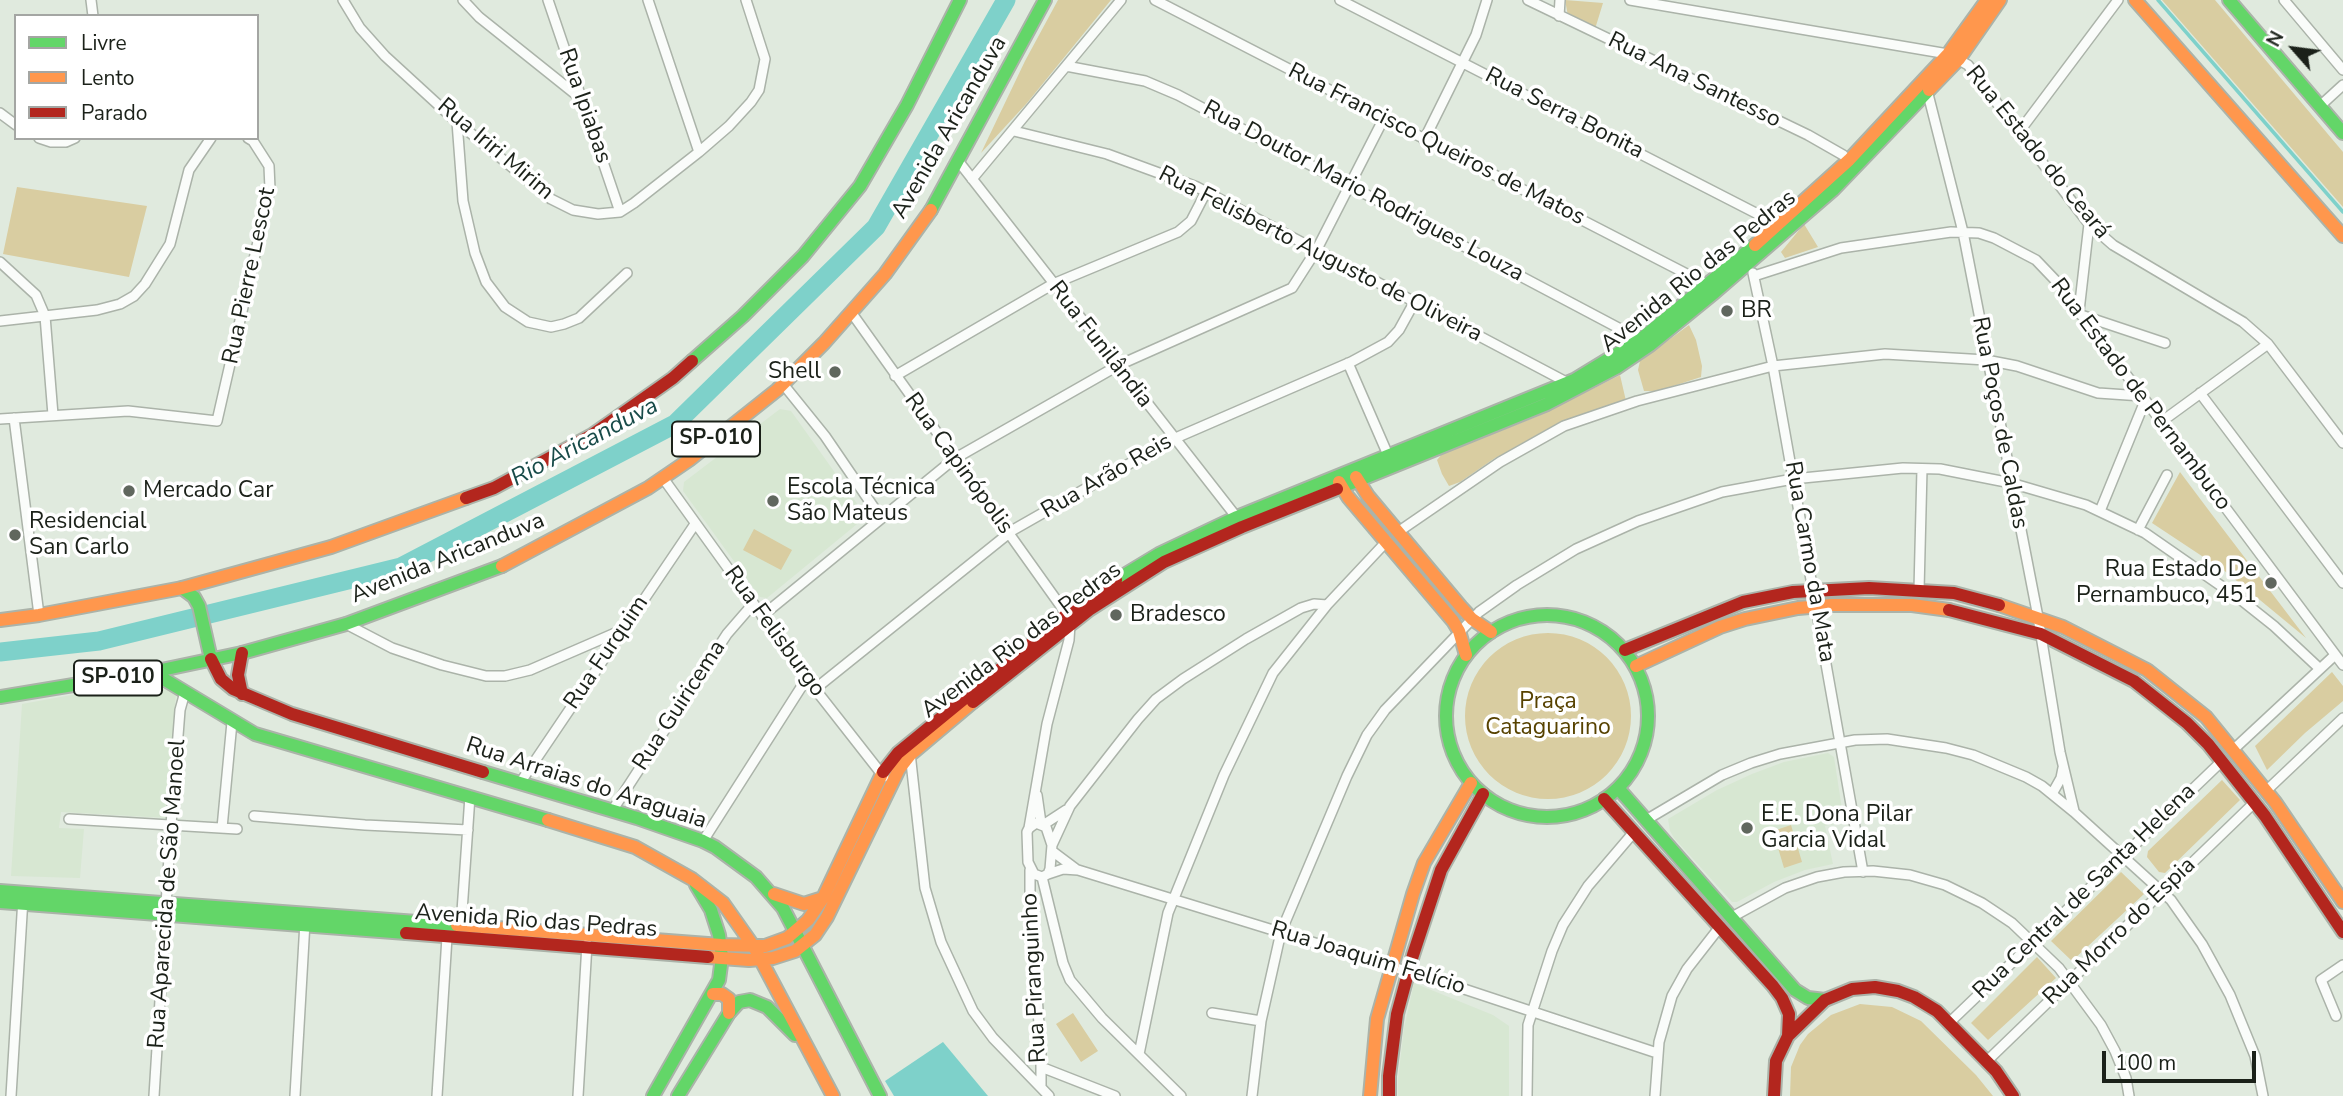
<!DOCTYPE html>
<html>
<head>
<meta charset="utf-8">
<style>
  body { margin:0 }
  #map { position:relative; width:2343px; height:1096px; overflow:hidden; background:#e0eade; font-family:"Nunito Sans",sans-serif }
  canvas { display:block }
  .legend { position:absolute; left:14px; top:14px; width:245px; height:126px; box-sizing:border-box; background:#fff; border:2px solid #a4a6a3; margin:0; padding:9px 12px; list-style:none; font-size:21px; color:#1b2119 }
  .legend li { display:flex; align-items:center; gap:14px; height:35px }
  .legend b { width:35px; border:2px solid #a4a6a3 }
  .north { position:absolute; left:2259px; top:14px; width:70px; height:70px; -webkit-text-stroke:5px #fff; paint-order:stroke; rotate:298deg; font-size:19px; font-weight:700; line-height:28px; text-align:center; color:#1b2119 }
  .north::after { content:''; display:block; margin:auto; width:24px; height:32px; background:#1b2119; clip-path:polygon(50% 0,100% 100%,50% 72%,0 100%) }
  .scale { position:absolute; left:2102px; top:1051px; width:154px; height:32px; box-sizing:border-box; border:4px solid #1b2119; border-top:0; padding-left:9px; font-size:21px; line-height:24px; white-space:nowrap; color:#1b2119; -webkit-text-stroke:5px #fff; paint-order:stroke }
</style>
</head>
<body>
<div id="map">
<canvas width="2343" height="1096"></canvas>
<ul class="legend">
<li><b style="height:9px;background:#63d668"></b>Livre</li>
<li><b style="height:9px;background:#ff974d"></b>Lento</li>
<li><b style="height:9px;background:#b3261e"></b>Parado</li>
</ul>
<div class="north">N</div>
<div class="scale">100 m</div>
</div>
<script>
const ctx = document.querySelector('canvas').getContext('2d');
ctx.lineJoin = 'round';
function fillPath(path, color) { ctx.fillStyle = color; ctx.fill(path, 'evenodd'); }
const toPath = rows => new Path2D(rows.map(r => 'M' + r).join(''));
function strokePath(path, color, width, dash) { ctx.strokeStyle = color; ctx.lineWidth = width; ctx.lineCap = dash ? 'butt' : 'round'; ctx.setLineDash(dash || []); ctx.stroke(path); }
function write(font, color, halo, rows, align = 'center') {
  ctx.font = font + ' "Nunito Sans",sans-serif'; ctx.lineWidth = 7; ctx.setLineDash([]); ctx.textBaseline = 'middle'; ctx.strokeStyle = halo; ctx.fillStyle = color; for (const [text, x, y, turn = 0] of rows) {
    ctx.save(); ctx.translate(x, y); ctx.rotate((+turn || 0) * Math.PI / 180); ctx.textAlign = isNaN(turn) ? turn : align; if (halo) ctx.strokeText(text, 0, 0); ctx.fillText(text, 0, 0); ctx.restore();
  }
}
fillPath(toPath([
  [780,409,791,411,863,512,862,520,767,598,760,597,683,491,684,482],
  [143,682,176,693,167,818,61,812,59,828,84,829,80,878,11,876,22,704],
  [1828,753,1834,757,1844,822,1825,826,1833,864,1805,870,1774,882,1737,902,1732,902,1674,838,1670,831,1668,819,1717,790,1752,774,1784,762],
  [1414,983,1493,1015,1509,1026,1509,1096,1398,1096,1398,1079,1404,1028]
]), '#d7e7d2');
fillPath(toPath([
  [1058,0,1111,0,1027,103,981,153,1025,61],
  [1565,0,1603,3,1595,29,1568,16],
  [2162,0,2215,0,2343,152,2343,207],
  [17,187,147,206,129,277,3,254],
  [1804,224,1818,247,1785,258,1781,252],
  [1689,325,1696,340,1702,366,1701,377,1658,391,1644,391,1638,370,1640,361],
  [1620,375,1626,401,1495,458,1460,482,1449,486,1442,474,1437,460,1442,454,1538,416],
  [2180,472,2210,512,2306,638,2226,572,2152,523],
  [754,529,792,550,781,570,743,550],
  '1465 716a83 83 0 1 1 166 0a83 83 0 1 1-166 0Z',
  [2332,672,2343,686,2343,701,2305,733,2267,770,2255,746],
  [2222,780,2240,800,2165,873,2159,872,2147,857,2148,851],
  [1791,825,1802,862,1784,868,1773,831],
  [2121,872,2144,894,2072,961,2051,941],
  [2037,957,2056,978,1988,1040,1971,1023],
  [1860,1004,1892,1007,1921,1021,1976,1075,1993,1096,1790,1096,1791,1067,1800,1045,1808,1034,1831,1015],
  [1073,1013,1098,1051,1081,1062,1056,1024]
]), '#d9cda1');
fillPath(toPath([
  [943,1042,988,1096,894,1096,885,1081]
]), '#7ed1ca');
strokePath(toPath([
  [2158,0,2343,212]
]), '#7ed1ca', 3.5);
strokePath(toPath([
  [0,652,99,641,401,567,675,424,876,227,1006,0]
]), '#7ed1ca', 19);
const street = toPath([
  [91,0,93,16],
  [343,0,360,28,385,56,457,122,551,199,573,210,598,214,620,212,634,203,699,152,729,126,751,102,759,90,765,59,746,0],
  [463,0,479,17,579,97],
  [548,0,620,212],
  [648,0,699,152],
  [1155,0,1712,287],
  [1340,0,1783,227],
  [1528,0,1808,135,1843,155,1852,164],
  [1630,0,1948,54,1968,65,2089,224,2113,245,2243,322,2268,344,2343,443],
  [2284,0,2343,70],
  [1559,16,1560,0],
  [1066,66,1145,81,1178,95,1645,342],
  [1925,89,1928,94,1963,232,2038,617,2060,752,2074,811],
  [2320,106,2343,85],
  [0,113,16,125],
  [457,122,463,201,475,253,486,282,505,307,528,322,551,327,564,324,579,318,627,273],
  [1014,131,1107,154,1197,187,1570,384],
  [2019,132,2118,0],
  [39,138,51,142,66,142,75,138],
  [1424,140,1476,35,1487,0],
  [959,162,1238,519],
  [972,179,1121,0],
  [0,262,36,295,45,316,53,415],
  [1753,273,1773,366,1863,872],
  [1754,276,1841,248,1951,232,1979,233,1994,238,2036,260,2057,282,2343,665],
  [2079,311,2089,224],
  [851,312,1060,605,1070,624,1069,640,1047,724,1029,828],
  [2081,315,2165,343],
  [0,321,97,310,120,304,134,296,145,284,170,244,189,170,211,138],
  [1348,363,1388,455],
  [895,376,1053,284,1178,232,1191,221,1206,192],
  [783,384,825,436,881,518],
  [2200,393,2343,583],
  [14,418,39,615],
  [0,419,128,411,217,421,270,189,269,166,253,141,248,138],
  [2161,422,2268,344],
  [663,478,815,689,884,777],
  [2100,511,2145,401],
  [2138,530,2167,475],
  [1398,532,1500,462,1564,426,1637,401,1773,366,1885,354,1986,360,2017,366,2098,393,2142,396],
  [1919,590,1922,469],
  [762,616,954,459,1119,365,1292,288,1317,249,1384,118],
  [346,624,392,648,442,665,486,676,505,676,530,670,620,631],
  [815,689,1013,530,1171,440,1351,362,1388,342,1399,330,1415,301],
  [2234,749,2335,655],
  [910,753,925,888,941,942,973,1011,993,1038,1049,1096],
  [520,783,695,524],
  [2266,791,2343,718],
  [2052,794,2061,778,2063,768],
  [1037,795,1041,823],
  [612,811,727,634,753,604],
  [254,816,365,825,468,830],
  [69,819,237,829],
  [1646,820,1722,775,1751,763,1780,754,1855,740,1887,739,1946,748,1973,755,2026,777,2042,786,2074,812,2171,900,2202,944,2230,995,2255,1056,2263,1096],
  [1036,823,1046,827,1052,845,1050,869,1048,874,1042,877,1034,874,1028,862,1027,832,1029,828,1036,823],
  [1043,825,1066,810],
  [222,828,232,722],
  [703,841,807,678],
  [1052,845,1070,806,1138,719,1156,699,1183,679,1246,639,1301,608,1314,604,1327,605],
  [1052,851,1076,869],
  [1030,870,1030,892,1041,1054,1041,1087],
  [1048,874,1063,869,1078,870,1458,987,1657,1053],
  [1042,877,1063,963,1070,980,1102,1018,1181,1096],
  [1732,917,1785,888,1817,877,1844,872,1873,871,1910,875,1945,885,1982,903,2012,923,2059,968,2101,1025,2115,1051,2126,1078,2129,1096],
  [461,926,470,796],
  [1212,1013,1261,1021],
  [2336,1016,2321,980,2343,965],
  [1949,1023,2222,761],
  [1139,1054,1168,913,1224,775,1273,673,1327,605,1387,541],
  [1987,1061,2254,803],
  [1041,1067,1115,1096],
  [11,1096,23,898],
  [154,1096,171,825,180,710,185,692],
  [295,1096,305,922],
  [437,1096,447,937],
  [578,1096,587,944],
  [1252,1096,1261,1021,1281,932,1347,776,1367,735,1385,710,1479,612,1517,585,1576,549,1638,521,1722,492,1793,479,1903,468,1940,469,2011,483,2086,505,2145,533,2240,599,2274,626,2320,669],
  [1527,1096,1528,1025,1552,951,1563,925,1588,886,1634,832],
  [1655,1096,1659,1042,1672,996,1687,969,1719,928]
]);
const fast = toPath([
  [2229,0,2343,133],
  [931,210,1045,0],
  [692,361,743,316,803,256,860,186,907,105,960,0],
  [1337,489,1547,404,1616,368,1650,345,1715,292,1833,190,1929,90],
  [1116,580,1159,554,1237,517,1574,380,1641,339,1755,245],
  [182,588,194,597,199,606,211,659],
  '1446 716a101 101 0 1 1 202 0a101 101 0 1 1-202 0Z',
  [152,672,255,734,548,820],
  [0,697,152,672,242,653,346,624,502,566],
  [483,772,637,818,703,841,715,847,756,877,783,908,880,1096],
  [1618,788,1795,990,1808,998,1825,1000],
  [0,891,457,925],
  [0,902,406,933],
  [653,1096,719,980,722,957,719,935,711,910,696,885],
  [678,1096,729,1013,739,1002,750,1000,767,1007,795,1035]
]);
const slow = toPath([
  [2135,0,2343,236],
  [1929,90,1959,59,2000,0],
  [1755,245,1849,160,1948,54,1987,0],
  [1356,477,1368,496,1461,607,1472,619,1491,632],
  [1339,482,1348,497,1453,621,1459,631,1466,655],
  [502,566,648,488,689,460,777,390,824,343,885,274,931,210],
  [1999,605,2063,627,2147,670,2206,717,2275,802,2343,902],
  [0,620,39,615,182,588,331,547,466,498],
  [1636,666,1720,627,1745,619,1798,608,1832,605,1912,605,1949,610],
  [548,820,635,847,692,879,723,903,754,947,833,1096],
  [774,894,804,904,823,898],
  [457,925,721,945,765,946,787,938,808,920,823,898,883,772],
  [708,957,749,960,773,958,795,951,815,935,827,917,899,769,910,755,973,702],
  [713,994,722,994,729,999,729,1013],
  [1370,1096,1377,1019,1413,894,1424,863,1471,783]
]);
const jam = toPath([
  [466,498,494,488,592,435,673,378,692,361],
  [1949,610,2041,634,2134,681,2187,723,2208,744,2265,816,2343,932],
  [1625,650,1743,602,1793,592,1869,588,1954,593,1999,605],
  [242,653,238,675,242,694],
  [211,659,221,679,233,689,292,714,483,772],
  [973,702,1089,610,1164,562,1242,527,1337,489],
  [883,772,898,753,1065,616,1116,580],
  [1604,799,1773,986,1782,998,1789,1014,1788,1036],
  [406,933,708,957],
  [1389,1096,1389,1076,1397,1014,1413,955,1441,870,1483,794],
  [1774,1096,1776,1061,1788,1036,1825,1000,1852,989,1875,987,1898,991,1914,997,1937,1011,1996,1071,2013,1096]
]);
strokePath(street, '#abb3a9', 12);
strokePath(fast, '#abb3a9', 16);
strokePath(slow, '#abb3a9', 16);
strokePath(jam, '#abb3a9', 16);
strokePath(street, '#fafcfa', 9);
strokePath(fast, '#63d668', 12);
strokePath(slow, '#ff974d', 12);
strokePath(jam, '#b3261e', 12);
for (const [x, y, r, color] of [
  [1727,311,7,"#60675e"],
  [835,372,7,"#60675e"],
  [129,491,7,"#60675e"],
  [773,501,7,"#60675e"],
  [15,535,7,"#60675e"],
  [2271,583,7,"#60675e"],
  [1116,615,7,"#60675e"],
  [1747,828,7,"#60675e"]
]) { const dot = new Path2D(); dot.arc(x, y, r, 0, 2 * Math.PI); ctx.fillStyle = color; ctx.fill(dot); strokePath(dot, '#fff', 2.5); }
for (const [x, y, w] of [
  [716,439,88],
  [118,678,88]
]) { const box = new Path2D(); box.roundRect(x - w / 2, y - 17.5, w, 35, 5); ctx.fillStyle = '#fff'; ctx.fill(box); strokePath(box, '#1b2119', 2); }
write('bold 21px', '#1b2119', null, [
  ["SP-010",716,439],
  ["SP-010",118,678]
]);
write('23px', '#1b2119', '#fff', [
  ["Rua Ana Santesso",1694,81,26],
  ["Rua Ipiabas",584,106,71],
  ["Rua Serra Bonita",1564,114,27],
  ["Avenida Aricanduva",950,128,-60],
  ["Rua Francisco Queiros de Matos",1436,145,27],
  ["Rua Iriri Mirim",495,150,40],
  ["Rua Estado do Ceará",2037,153,51],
  ["Rua Doutor Mario Rodrigues Louza",1363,192,28],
  ["Rua Felisberto Augusto de Oliveira",1320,255,27],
  ["Avenida Rio das Pedras",1699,272,-39],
  ["Rua Pierre Lescot",250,276,-78],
  ["Rua Funilândia",1100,345,52],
  ["Rua Estado de Pernambuco",2140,395,53],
  ["Rua Poços de Caldas",1999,423,79],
  ["Rua Capinópolis",958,464,54],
  ["Rua Arão Reis",1107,477,-30],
  ["Avenida Aricanduva",448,559,-22],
  ["Rua Carmo da Mata",1809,562,80],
  ["Rua Felisburgo",774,632,54],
  ["Avenida Rio das Pedras",1022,641,-37],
  ["Rua Furquim",607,653,-56],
  ["Rua Guiricema",680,706,-57],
  ["Rua Arraias do Araguaia",586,784,18],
  ["Rua Central de Santa Helena",2085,892,-44],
  ["Rua Aparecida de São Manoel",168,894,-86],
  ["Avenida Rio das Pedras",536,922,4],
  ["Rua Morro do Espia",2120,932,-44],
  ["Rua Joaquim Felício",1368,959,17],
  ["Rua Piranguinho",1035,978,-93]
]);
write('23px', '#1b2119', '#fff', [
  ["BR",1741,311],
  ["Shell",821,372,"right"],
  ["Escola Técnica",787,488],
  ["São Mateus",787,514],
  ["Mercado Car",143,491],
  ["Residencial",29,522],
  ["San Carlo",29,548],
  ["Rua Estado De",2257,570,"right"],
  ["Pernambuco, 451",2257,596,"right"],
  ["Bradesco",1130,615],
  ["E.E. Dona Pilar",1761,815],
  ["Garcia Vidal",1761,841]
], 'left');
write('23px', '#574200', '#fff', [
  ["Praça",1548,702],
  ["Cataguarino",1548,728]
]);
write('italic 24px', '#184b49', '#fff', [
  ["Rio Aricanduva",585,443,-28]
]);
</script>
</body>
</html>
